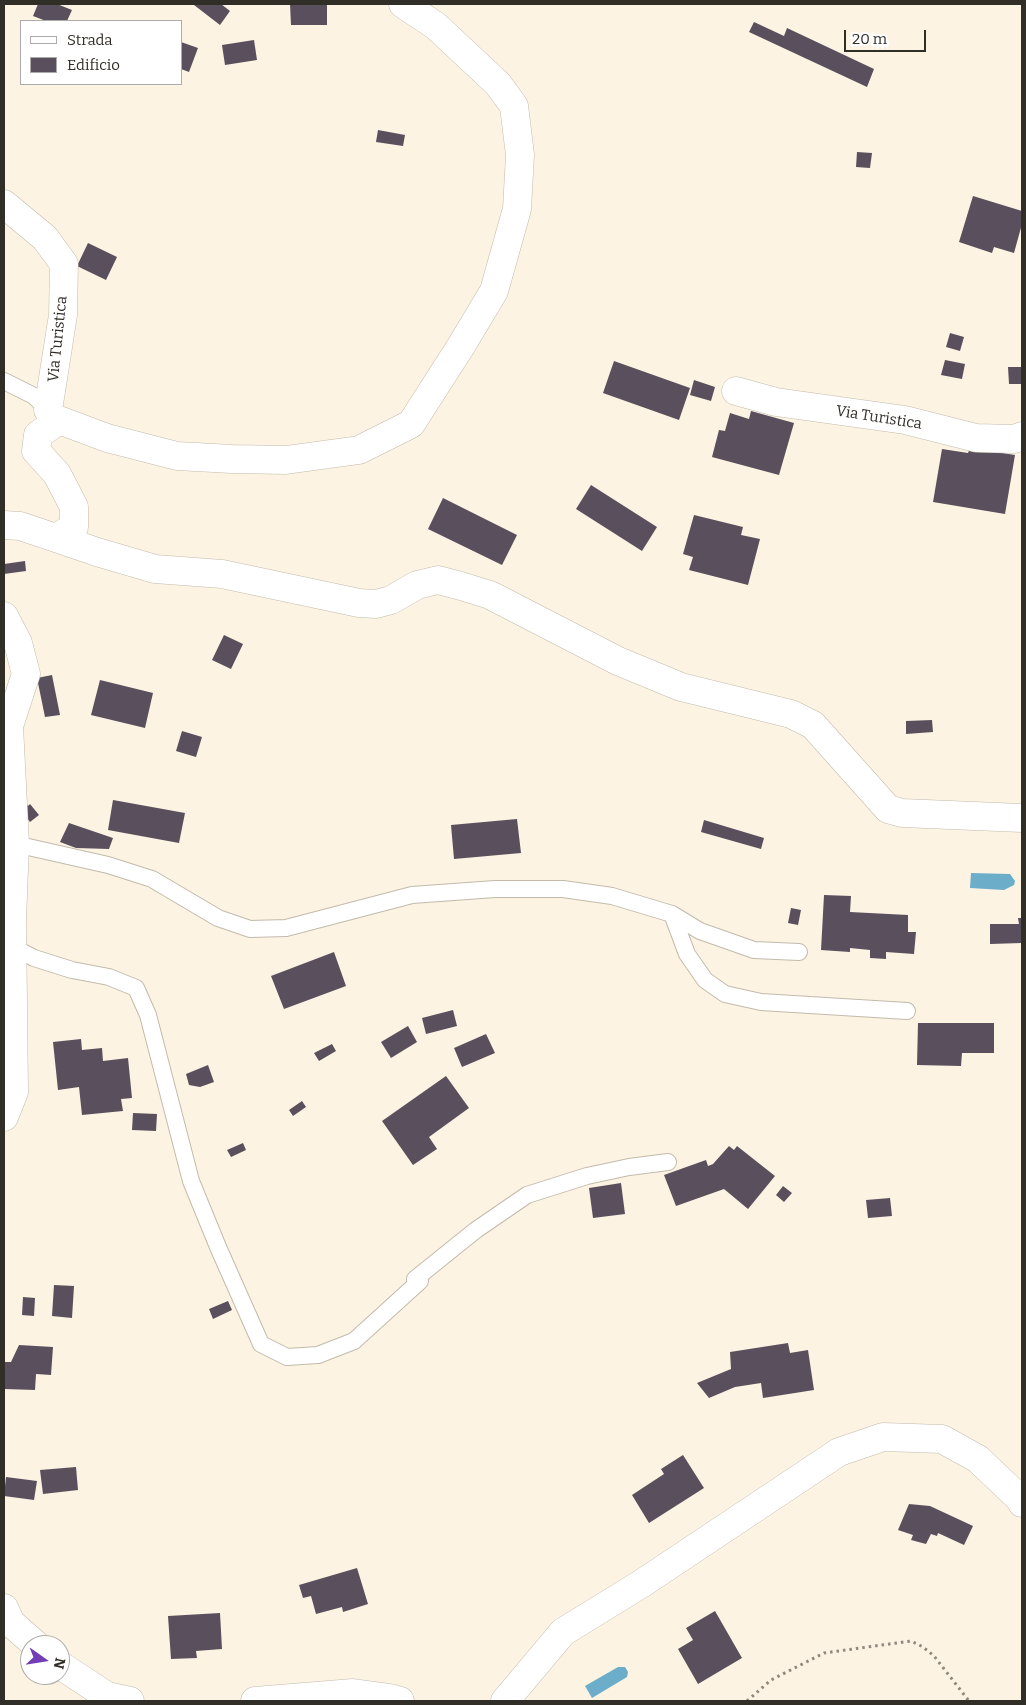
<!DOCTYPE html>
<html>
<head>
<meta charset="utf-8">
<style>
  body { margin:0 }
  #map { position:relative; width:1026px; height:1705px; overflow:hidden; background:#fcf3e3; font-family:Bitter,serif }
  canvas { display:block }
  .frame { position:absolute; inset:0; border:5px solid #312d27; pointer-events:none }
  .legend { position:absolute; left:20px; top:20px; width:162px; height:65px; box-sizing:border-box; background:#fff; border:1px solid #adaba9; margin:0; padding:6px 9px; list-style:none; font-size:15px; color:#312d27 }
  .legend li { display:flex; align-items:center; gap:10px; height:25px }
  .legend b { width:25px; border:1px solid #adaba9 }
  .north { position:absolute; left:20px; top:1635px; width:50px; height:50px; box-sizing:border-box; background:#fff; border:1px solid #adaba9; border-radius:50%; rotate:103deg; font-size:14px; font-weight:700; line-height:20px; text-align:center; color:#312d27 }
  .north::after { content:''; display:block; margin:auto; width:18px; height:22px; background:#733eb5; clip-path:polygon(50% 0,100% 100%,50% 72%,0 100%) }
  .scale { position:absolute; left:844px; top:30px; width:82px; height:22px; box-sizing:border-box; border:2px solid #312d27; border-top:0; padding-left:6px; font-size:15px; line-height:18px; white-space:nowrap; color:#312d27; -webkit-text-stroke:4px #fff; paint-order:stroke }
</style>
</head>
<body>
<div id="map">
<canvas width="1026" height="1705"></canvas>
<div class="frame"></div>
<ul class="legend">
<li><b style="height:6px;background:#fff"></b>Strada</li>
<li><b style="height:14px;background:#5a505d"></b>Edificio</li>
</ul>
<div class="north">N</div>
<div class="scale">20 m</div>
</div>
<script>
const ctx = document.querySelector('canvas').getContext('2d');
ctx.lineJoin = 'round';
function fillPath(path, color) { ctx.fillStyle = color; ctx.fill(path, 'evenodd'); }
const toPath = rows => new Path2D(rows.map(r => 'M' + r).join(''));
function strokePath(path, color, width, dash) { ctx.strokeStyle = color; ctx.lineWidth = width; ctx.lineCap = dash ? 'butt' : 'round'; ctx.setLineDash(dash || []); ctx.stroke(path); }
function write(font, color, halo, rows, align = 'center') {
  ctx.font = font + ' Bitter,serif'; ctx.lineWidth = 5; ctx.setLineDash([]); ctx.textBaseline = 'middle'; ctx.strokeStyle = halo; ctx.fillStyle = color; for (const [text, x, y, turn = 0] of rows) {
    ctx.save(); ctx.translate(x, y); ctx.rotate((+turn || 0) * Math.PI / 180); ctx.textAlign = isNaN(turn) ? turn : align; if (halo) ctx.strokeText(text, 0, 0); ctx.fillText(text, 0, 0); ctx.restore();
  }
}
fillPath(toPath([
  [971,873,1010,874,1015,881,1014,885,1004,890,970,888],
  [618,1667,625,1667,628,1672,627,1677,592,1698,585,1686]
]), '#6caec9');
fillPath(toPath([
  [38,4,57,4,72,10,67,21,46,21,33,16],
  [195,4,221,4,230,11,220,25,194,5],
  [290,4,327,4,327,25,291,25],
  [754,22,784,36,787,28,874,69,867,87,749,32],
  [254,40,257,60,225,65,222,45],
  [181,42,198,48,189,72,181,69],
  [378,130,405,135,403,146,376,142],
  [857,152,872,153,870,168,856,167],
  [973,196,1022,211,1022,224,1014,253,994,247,992,253,959,242],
  [88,243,117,257,106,280,77,266],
  [950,333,964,337,960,351,946,347],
  [945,360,965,364,962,379,941,375],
  [614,361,690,388,679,420,603,393],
  [1008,367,1022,367,1022,384,1009,384],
  [694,380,715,387,711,401,690,395],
  [751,411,794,423,779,475,712,457,719,430,725,431,730,413,749,419],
  [970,448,1015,455,1005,514,933,502,942,449,968,453],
  [591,485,657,527,642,551,576,509],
  [443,498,517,535,502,565,428,529],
  [694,515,743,527,741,535,760,539,748,585,689,570,693,557,683,554],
  [25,561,26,571,4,574,4,564],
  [224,635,243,644,231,669,212,660],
  [52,675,60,715,45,717,37,678],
  [100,680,153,693,145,728,91,715],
  [932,720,933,732,906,734,906,721],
  [182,731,202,737,196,757,176,751],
  [22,799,28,806,30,804,39,815,30,822,16,804],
  [113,800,185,813,179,843,108,830],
  [517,819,521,853,454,859,451,825],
  [704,820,764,838,761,849,701,832],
  [69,823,113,838,109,849,76,848,60,842],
  [824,895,851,896,850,912,908,915,908,932,916,932,914,954,886,952,886,959,870,958,870,950,850,948,850,952,821,950],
  [791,908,801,910,798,925,788,923],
  [1018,918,1022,918,1022,943,990,944,990,924,1019,924],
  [334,952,346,986,284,1009,271,976],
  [453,1010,457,1026,426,1034,422,1018],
  [918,1023,994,1023,994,1053,962,1053,961,1066,917,1065],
  [408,1026,417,1042,391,1058,381,1042],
  [486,1034,495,1053,462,1067,454,1048],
  [81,1039,82,1050,102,1048,103,1061,128,1058,132,1098,121,1099,123,1111,82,1115,79,1087,58,1090,53,1042],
  [332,1044,336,1051,319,1061,314,1053],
  [208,1065,214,1082,200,1087,189,1085,186,1074],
  [446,1076,469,1108,429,1137,437,1149,413,1165,382,1121],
  [302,1101,306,1107,293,1116,289,1110],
  [133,1113,157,1114,156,1131,132,1130],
  [243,1143,246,1150,231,1157,227,1150],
  [729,1146,734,1150,737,1146,775,1176,748,1209,724,1189,676,1206,664,1175,706,1160,708,1166,713,1164],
  [621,1183,625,1214,593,1218,589,1188],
  [783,1186,792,1193,784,1202,776,1195],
  [890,1198,892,1216,868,1218,866,1200],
  [54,1285,74,1286,72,1318,52,1316],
  [23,1297,35,1298,34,1316,22,1315],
  [228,1301,232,1310,213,1319,209,1309],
  [788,1343,790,1353,808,1350,814,1390,763,1398,761,1383,735,1387,709,1398,697,1383,731,1369,730,1352],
  [19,1345,53,1347,51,1375,36,1374,35,1390,4,1389,4,1362,11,1362],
  [683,1455,704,1488,649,1523,632,1495,664,1474,661,1469],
  [76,1467,78,1490,43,1494,40,1470],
  [6,1477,37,1481,34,1500,4,1496],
  [909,1504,930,1506,973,1526,964,1545,938,1533,937,1536,931,1534,926,1544,911,1540,913,1535,898,1530],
  [357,1568,368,1604,343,1612,342,1607,316,1614,311,1596,303,1598,299,1585],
  [715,1611,742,1658,698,1684,678,1649,693,1640,686,1628],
  [220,1613,222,1649,196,1651,197,1658,171,1659,168,1616]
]), '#5a505d');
const service = toPath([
  [4,381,34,396,51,413],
  [15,844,108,865,152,879,218,918,250,929,286,928,412,895,495,889,563,889,612,896,672,914,700,931,754,950,799,952],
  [672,914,687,954,705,980,725,994,761,1002,907,1011],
  [13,947,34,958,72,970,109,977,136,988,148,1015,191,1181,218,1247,261,1344,287,1357,318,1355,354,1341,420,1281,415,1279,476,1230,527,1195,587,1176,629,1167,668,1162]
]);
const minor = toPath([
  [4,204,45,238,64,264,63,315,48,410],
  [736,391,776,402,905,420,976,438,1014,439,1022,436],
  [4,525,20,526,56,538,74,527,74,507,57,474,36,451,38,435,59,420,107,438,177,456,232,459,286,460,359,450,411,424,461,346,494,291,517,209,520,155,514,106,498,84,436,26,403,4],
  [56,538,97,552,155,569,222,574,359,603,376,604,391,600,417,585,438,580,461,586,490,595,618,661,681,687,791,714,813,725,888,809,902,813,1022,818],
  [4,616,18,643,26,674,9,726,15,844,12,920,14,1092,4,1117],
  [4,1608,11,1623,36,1645],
  [60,1665,107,1696,130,1701],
  [255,1701,353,1693,390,1698,400,1701],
  [505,1701,563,1632,641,1584,839,1452,883,1437,942,1439,978,1459,1019,1498,1022,1503]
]);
strokePath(service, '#c3baab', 18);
strokePath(minor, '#c3baab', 29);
strokePath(toPath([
  [747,1701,771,1680,824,1653,911,1641,923,1647,934,1656,969,1701]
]), '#8e887d', 3, [2.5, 4]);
strokePath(service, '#fff', 16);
strokePath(minor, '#fff', 28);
write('15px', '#312d27', '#fff', [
  ["Via Turistica",58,339,-84],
  ["Via Turistica",879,418,9]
]);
</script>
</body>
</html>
